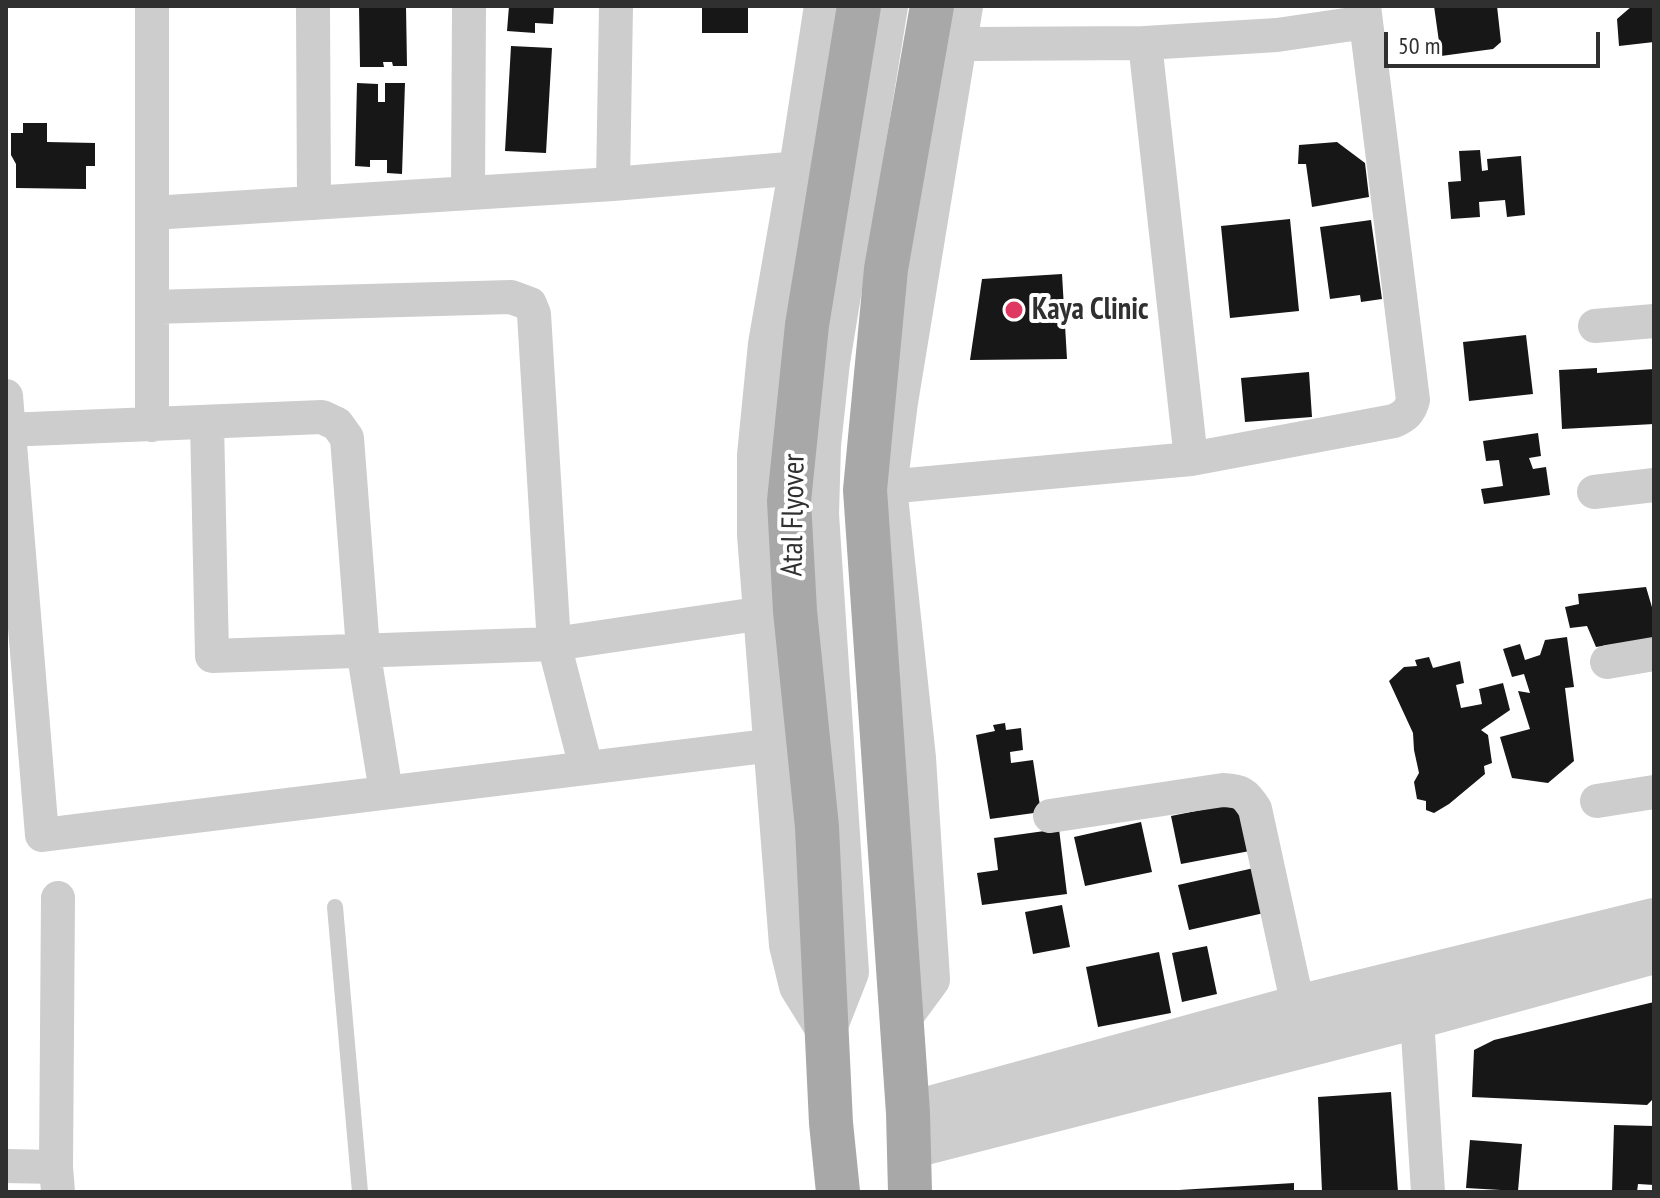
<!DOCTYPE html>
<html>
<head>
<meta charset="utf-8">
<style>
  body { margin:0 }
  #map { position:relative; width:1660px; height:1198px; overflow:hidden; background:#fff; font-family:"PT Sans Narrow",sans-serif }
  canvas { display:block }
  .frame { position:absolute; inset:0; border:8px solid #303030; pointer-events:none }
  .scale { position:absolute; left:1384px; top:32px; width:216px; height:36px; box-sizing:border-box; border:4px solid #303030; border-top:0; padding-left:10px; font-size:24px; line-height:28px; white-space:nowrap; color:#303030; -webkit-text-stroke:6px #fff; paint-order:stroke }
</style>
</head>
<body>
<div id="map">
<canvas width="1660" height="1198"></canvas>
<div class="frame"></div>
<div class="scale">50 m</div>
</div>
<script>
const c = document.querySelector('canvas').getContext('2d');
c.lineJoin = 'round';
function fill(path, color) {
  c.fillStyle = color;
  c.fill(path, 'evenodd');
}
function strokePath(path, color, width, dash) {
  c.strokeStyle = color;
  c.lineWidth = width;
  c.lineCap = dash ? 'butt' : 'round';
  c.setLineDash(dash || []);
  c.stroke(path);
}
function write(font, color, halo, rows, align = 'center') {
  c.font = font + ' "PT Sans Narrow",sans-serif';
  c.lineWidth = 8;
  c.setLineDash([]);
  c.textBaseline = 'middle';
  c.strokeStyle = halo;
  c.fillStyle = color;
  for (const [text, x, y, turn = 0] of rows) {
    c.save();
    c.translate(x, y);
    c.rotate((+turn || 0) * Math.PI / 180);
    c.textAlign = isNaN(turn) ? turn : align;
    if (halo) c.strokeText(text, 0, 0);
    c.fillText(text, 0, 0);
    c.restore();
  }
}
fill(new Path2D(`
  M359,6h47l1,60h-14l-1,-4h-9l1,5h-24z
  M509,6h45l-1,18 -18,-1v10l-28,-2z
  M702,6h46v27h-46z
  M1434,6h63l4,36 -8,7 -52,7z
  M1632,6h22v36l-35,4 -2,-27z
  M511,46l41,2 -6,105 -41,-2z
  M357,83l21,1v18h7v-19h20l-3,91 -15,-1v-13h-17v7l-15,-1z
  M23,123h24v19l48,1v23h-9v23l-70,-1v-24l-5,-9v-22h12z
  M1337,142l28,21 4,34 -57,10 -6,-43h-8l1,-19z
  M1480,150l2,21 6,-1 -1,-11 34,-3 4,59 -18,2 -2,-17 -26,2 1,15 -29,2 -3,-37 13,-1 -2,-30z
  M1290,219l9,92 -69,7 -9,-92z
  M1371,220l11,79 -21,3 -1,-7 -30,4 -10,-72z
  M1062,274l5,85 -97,1 12,-81z
  M1526,335l7,59 -64,7 -6,-59z
  M1597,368v5l57,-4v55l-92,5 -3,-59z
  M1309,372l3,45 -67,5 -4,-44z
  M1538,433l3,23 -12,2 4,11 13,-2 4,28 -66,9 -3,-15 22,-3 -4,-26 -13,1 -3,-20z
  M1646,587l8,27v24l-58,9 -9,-21 -17,2 -5,-21 14,-3 -1,-10z
  M1567,637l7,50 -9,1 9,73 -26,22 -36,-5 -12,-41 30,-8 -12,-38 12,2 -6,-19 -12,3 -9,-28 17,-5 5,16 15,-5 5,-15z
  M1429,657l4,11 27,-7 4,22 -8,2 5,23 21,-4 -3,-15 24,-6 7,27 -29,20 7,5 4,28 -8,3 1,8 -36,30 -15,9 -8,-3v-9l-9,-2 -3,-17 5,-9 -5,-23 -1,-17 -24,-52 15,-14 13,-1 -2,-6z
  M1005,723l1,7 15,-2 2,22 -13,2 1,11 22,-3 7,46 -6,7 -44,6 -14,-84 19,-4 -2,-6z
  M1246,801l9,49 -74,14 -10,-48z
  M1141,822l11,50 -67,14 -11,-49z
  M1059,829l8,65 -85,11 -5,-32 21,-3 -4,-32z
  M1254,868l10,45 -75,17 -11,-45z
  M1062,905l8,42 -37,7 -8,-42z
  M1207,946l10,48 -35,8 -10,-49z
  M1159,952l12,61 -73,14 -12,-60z
  M1654,1002v96l-7,7 -175,-8 2,-47 20,-10z
  M1391,1092l7,100h-76l-4,-95z
  M1614,1125l40,1v59l-16,-1 -1,8h-25z
  M1470,1140l52,4 -4,47 -52,-3z
  M1294,1183v9h-115v-2z`), '#171717');
strokePath(new Path2D(`
  M335,907l25,285`), '#cdcdcd', 16);
strokePath(new Path2D(`
  M152,6v207l461,-29 187,-16
  M313,6l1,197
  M955,46l17,-2 173,-1 132,-8 89,-13 -2,-16
  M613,184l3,-178
  M468,193l1,-187
  M152,213v212
  M152,307l359,-10 19,7 4,10 20,330 32,123
  M1595,326l59,-5
  M6,396l36,439 732,-90
  M207,422l5,234 342,-12 210,-31
  M6,430l316,-13 15,7 10,14 16,211 23,143
  M1191,459l203,-38c11,-5 16,-9 19,-21l-47,-378
  M886,487l305,-28 -46,-416
  M1594,492l60,-7
  M1607,662l47,-8
  M1597,801l57,-9
  M1050,816l173,-26c18,1 22,3 32,19l43,197
  M1419,993l-2,25 11,174
  M6,1166l50,1 2,25
  M56,1167l2,-269`), '#cdcdcd', 34);
strokePath(new Path2D(`
  M825,6l-22,143 -34,195 -11,111v80l32,410 10,41 26,42
  M901,1017l28,-38 -14,-221 -29,-271 11,-85 65,-396
  M826,1028l22,-56 -30,-458 2,-69 9,-83 58,-356
  M908,1113l390,-107 356,-87
  M910,1148l507,-130 237,-65`), '#cdcdcd', 42);
strokePath(new Path2D(`
  M838,1192l-7,-69 -14,-296 -22,-216 -6,-110 18,-176 52,-319
  M910,1192l-2,-79 -43,-623 21,-221 46,-263`), '#a8a8a8', 44);
for (const [x, y, r, color] of [
  [1014,310,10,"#df3962"]
]) {
  const dot = new Path2D();
  dot.arc(x, y, r, 0, 2 * Math.PI);
  c.fillStyle = color;
  c.fill(dot);
  strokePath(dot, '#fff', 3);
}
write('bold 30px', '#303030', '#fff', [
  ["Kaya Clinic",1032,310]
], 'left');
write('30px', '#303030', '#fff', [
  ["Atal Flyover",794,515,-89]
]);
</script>
</body>
</html>
